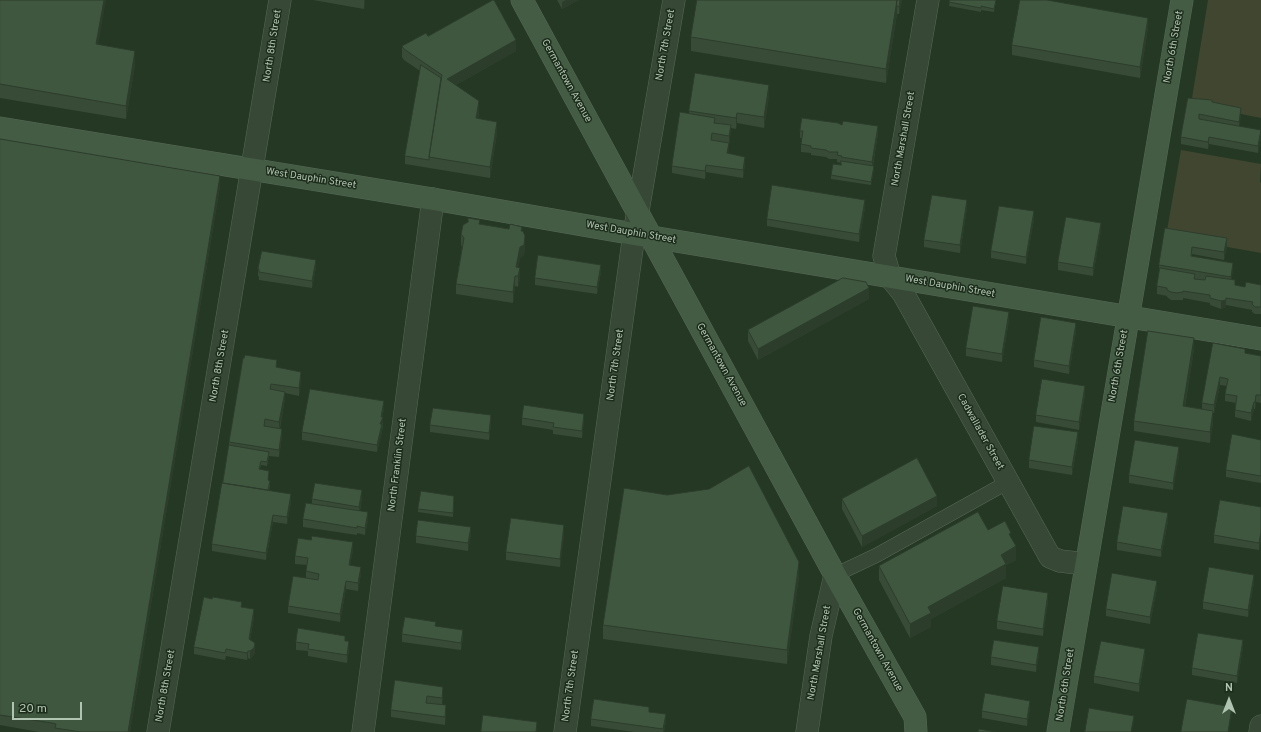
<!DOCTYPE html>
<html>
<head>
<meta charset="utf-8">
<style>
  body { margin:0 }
  #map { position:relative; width:1261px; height:732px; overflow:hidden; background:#243823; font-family:Overpass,sans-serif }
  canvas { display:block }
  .north { position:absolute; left:1209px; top:680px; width:40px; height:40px; -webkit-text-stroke:3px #1c2d1b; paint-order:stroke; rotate:0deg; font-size:11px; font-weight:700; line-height:16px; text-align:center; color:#b1c4b1 }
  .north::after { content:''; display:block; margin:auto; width:14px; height:18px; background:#b1c4b1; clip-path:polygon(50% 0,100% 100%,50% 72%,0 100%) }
  .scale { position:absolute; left:12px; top:702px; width:70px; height:18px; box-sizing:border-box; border:2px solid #b1c4b1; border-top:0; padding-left:5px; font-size:12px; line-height:14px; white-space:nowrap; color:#b1c4b1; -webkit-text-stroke:3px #1c2d1b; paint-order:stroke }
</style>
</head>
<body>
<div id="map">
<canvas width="1261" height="732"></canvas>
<div class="north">N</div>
<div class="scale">20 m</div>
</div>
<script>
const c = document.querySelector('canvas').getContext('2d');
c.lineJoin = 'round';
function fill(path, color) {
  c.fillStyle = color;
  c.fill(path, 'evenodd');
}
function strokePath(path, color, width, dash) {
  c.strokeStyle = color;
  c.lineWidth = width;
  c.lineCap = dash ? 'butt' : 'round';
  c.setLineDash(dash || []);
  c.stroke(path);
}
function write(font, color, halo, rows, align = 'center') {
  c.font = font + ' Overpass,sans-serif';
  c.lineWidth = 3;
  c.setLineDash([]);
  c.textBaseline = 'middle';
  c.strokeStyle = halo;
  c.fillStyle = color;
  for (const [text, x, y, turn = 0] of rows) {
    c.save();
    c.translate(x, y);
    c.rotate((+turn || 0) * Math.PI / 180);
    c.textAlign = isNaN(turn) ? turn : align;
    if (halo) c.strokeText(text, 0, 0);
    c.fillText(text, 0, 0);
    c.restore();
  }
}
fill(new Path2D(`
  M1208,0h53v118l-70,-14z
  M1181,150l80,14 -1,18 1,1v70l-95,-17z`), '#414631');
const lane = new Path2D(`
  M835,575l42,-20 131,-73`);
const street = new Path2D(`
  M928,0l-44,256 6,21 13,16 147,264 10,4 26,3
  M158,732l122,-732
  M363,732l70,-533
  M565,732l69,-498 40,-234
  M807,732l14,-96 14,-61
  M1260,732l1,-6`);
const secondary = new Path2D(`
  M522,0l313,575 80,142 1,15
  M0,128l433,71 201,35 627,105
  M1058,732l124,-732`);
strokePath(lane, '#576956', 15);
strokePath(street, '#576956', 23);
strokePath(secondary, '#576956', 23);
strokePath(lane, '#374836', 14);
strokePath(street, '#374836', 22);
strokePath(secondary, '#445b44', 22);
fill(new Path2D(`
  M0,0l98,45 37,20 -9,54 -126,-21z
  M313,0h52l-1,9z
  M557,0h22l-17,9z
  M902,0l-3,14h-2l-11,69 -195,-32v-14z
  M950,0h46l-2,12 -13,-2v2l-32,-6z
  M1148,28l-8,50 -128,-23v-10z
  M428,36l88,15 -60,34 23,27 -1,7 19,14 -7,45 -85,-14v-8l15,-85 -16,-11 -2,-3v-11z
  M769,96l-5,32 -27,-5 -1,6 -5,-1 -3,26 17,10 -2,14 -37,-6 -1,7 -33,-6v-7l17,-52v-3z
  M1188,98l24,4 29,13 -2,11 22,11 -3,16 -49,-9 -1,5 -27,-5v-7z
  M842,125l36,8 -5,33 1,3 -3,16 -40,-6v-4l10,-10v-2l-4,-1v-3h-8l-3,-2 -15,-2v-2l-10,-1v-8l1,-6h-2v-7z
  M0,139l220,47 -90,546h-91l-39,-7z
  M865,208l-6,34 -92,-16v-7z
  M967,208l-7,45 -36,-6v-7z
  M1034,219l-8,45 -35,-6v-7z
  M480,224l42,7 3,16 -1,8 -4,3 -2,10 2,11 -2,8 -3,-1 -2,17 -57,-9v-10l6,-37 -1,-2v-11z
  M1165,228l62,18 -3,14 -32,-6v2l41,14 -2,10 4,5 10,2 16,-2v29h-6l-3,-2v-2l-26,-5v2l-5,2 -11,-4v-2l-27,-5v2h-12l-4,-3v-1l-10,-2v-8l2,-14v-7z
  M1101,230l-8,46 -35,-6v-8z
  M316,267l-4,21 -53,-8v-3l-1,-1v-7z
  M601,272l-4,22 -62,-9v-7z
  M869,299l-111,61 -10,-19v-11z
  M1009,320l-7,42 -36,-6v-8z
  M1076,331l-7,43 -35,-7v-7z
  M1213,343l32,10 16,3v47l-5,-1 -1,7h-1l-3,12 -16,-4v-7l1,-7 -11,-2v-7l2,-8 -7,-1 -6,28h-1v9l-3,21 -76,-12v-10l60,-72 -9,58 17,2v-6z
  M277,368l24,11 -2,17 -14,-3v6l-5,29 2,8 -3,21 -10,-1 -2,10 -6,-1 -1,4 9,5 -1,6 2,5 -1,6 22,11 -4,22 -14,-2 -7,38 -54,-9v-7l17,-99v-3z
  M1085,394l-6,36 -43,-8v-7z
  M384,409l-2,8 1,8 -1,7 -5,20 -75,-12v-8z
  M522,418l62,3 -2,17 -29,-4v-4l-31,-5z
  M491,423l-2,17 -59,-8v-7z
  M1078,440l-6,35 -43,-7v-8z
  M1261,440v43l-35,-6v-7z
  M1179,455l-6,35 -44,-7v-8z
  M667,495l132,81 -12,88 -184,-25v-14z
  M362,497l-2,14 8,9 -3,15 -8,-2v2l-54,-8v-8l9,-15v-5z
  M842,499l95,7 -75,41 -20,-38z
  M454,500l-1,17 -35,-5v-3z
  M1261,507v33l-2,10 -45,-7v-8z
  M1168,521l-7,36 -44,-7v-8z
  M988,530l23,9 5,21 -10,5v13l-75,41v8l-21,11 -31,-58v-14z
  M564,533l-4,34 -54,-7v-8z
  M471,534l-3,17 -52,-8v-7z
  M353,550l-3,15 11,9 -3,17 -12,-2 -6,33 -52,-9v-7l18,-28v-7l1,-6 -12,-1v-8z
  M1254,582l-6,35 -45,-8v-7z
  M1157,588l-7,36 -44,-8v-7z
  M1048,601l-5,35 -46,-7v-8z
  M242,607l12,10 -4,23 5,11 -1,4 -4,4 -2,-1 -1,2 -21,-4 -1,4 -31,-6v-7z
  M436,626l27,11 -2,13 -59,-8v-8z
  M345,641l4,8 -2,14 -39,-7v-5l-12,-1v-8z
  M1243,647l-6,36 -45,-8v-7z
  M1039,654l-3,18 -45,-7v-8z
  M1145,656l-6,36 -45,-9v-7z
  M395,680l48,14 -1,11 4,8 -1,12 -54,-8v-7z
  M1030,708l-3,18 -45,-8v-7z
  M649,712l17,9 -2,11h-30l-43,-6v-7z`), '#374b36');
fill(new Path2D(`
  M104,0h2l-10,58v-14z
  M364,0h1l-1,9z
  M566,0h13l-17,9v-7z
  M897,0v14l-11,69v-14z
  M900,0h2l-3,14v-7z
  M1148,18v10l-8,50v-11z
  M516,40v11l-69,39v-11z
  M135,51v14l-9,54v-13z
  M769,85v11l-5,32v-11z
  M479,101v11l-3,17v-11z
  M1241,108v7l-2,14v-7z
  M737,113v10l-1,6v-11z
  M497,122v11l-7,45v-11z
  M731,125v8l-2,10v-7z
  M878,126v7l-6,36v-7z
  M1261,130v7l-3,16v-7z
  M1209,137v7l-1,5v-7z
  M729,143v7l-2,11v-8z
  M745,157v7l-2,14v-8z
  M706,165v7l-1,7v-8z
  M874,166v3l-3,16v-3z
  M220,176v10l-90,546h-2z
  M865,200v8l-6,34v-8z
  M967,200v8l-7,45v-8z
  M1034,211v8l-8,45v-7z
  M1101,223v7l-8,46v-8z
  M525,236v11l-1,8 -4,3 -3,18 -1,-9 4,-20z
  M1227,238v8l-3,14v-8z
  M316,260v7l-4,21v-7z
  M1233,263v7l-2,14v-7z
  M601,265v7l-4,22v-7z
  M520,268v11l-2,8v-11z
  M515,276v10l-2,17v-11z
  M869,288v11l-111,61v-11z
  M1226,298v9l-5,2v-8z
  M1009,312v8l-7,42v-8z
  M1076,323v8l-7,43v-8z
  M1194,338v11l-11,68v-11z
  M301,372v7l-2,17v-8z
  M1220,377v8l-6,28v-8z
  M1085,386v8l-6,36v-8z
  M285,392v7l-6,31v-8z
  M1256,395v7l-1,7v-7z
  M384,401v8l-2,11 1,-3 -1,15 -5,20v-7z
  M1254,402v7l-3,12v-8z
  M1213,411v11l-3,21v-11z
  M584,414v7l-2,17v-7z
  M491,415v8l-2,17v-7z
  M282,429v7l-3,21v-7z
  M1078,432v8l-6,35v-8z
  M1179,447v8l-6,35v-7z
  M362,490v7l-3,17v-7z
  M291,494v8l-4,22v-7z
  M937,496v10l-75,41v-11z
  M368,512v8l-3,15v-7z
  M1168,513v8l-7,36v-7z
  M273,515v7l-7,38v-7z
  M564,525v8l-4,34v-8z
  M471,527v7l-3,17v-8z
  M1261,532v8l-2,10v-7z
  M353,542v8l-4,22v-7z
  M1016,546v14l-10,5v13l-75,41v8l-21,11v-14l18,-17 73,-52z
  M799,562v14l-12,88v-14z
  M361,567v7l-3,17v-8z
  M1254,575v7l-6,35v-7z
  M346,581v8l-6,33v-8z
  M1157,581v7l-7,36v-7z
  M1048,593v8l-5,35v-7z
  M254,609v8l-5,29v-7z
  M463,630v7l-2,13v-7z
  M1243,640v7l-6,36v-7z
  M349,641v8l-2,14v-8z
  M255,643v8l-1,4 -4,4v-8z
  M1039,647v7l-3,18v-7z
  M1145,649v7l-6,36v-8z
  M248,651v7l-1,2v-7z
  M443,687v7l-1,11v-7z
  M1030,701v7l-3,18v-7z
  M446,705v8l-1,12v-8z
  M1232,707v7l-3,18h-1z
  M666,714v7l-2,11h-1z
  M1134,716v7l-2,9h-1z`), '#2d3d2c');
const building = new Path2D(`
  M0,0h104l-8,44 39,7 -9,55 -126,-22z
  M493,0h1l22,40 -69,39 32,22 -3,17 21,4 -7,45 -61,-10 13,-82 -38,-26 -2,-3 24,-13 2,3z
  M697,0h200l-11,69 -195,-32z
  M897,0h3l-1,7 -2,-1z
  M950,0h46l-2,9 -13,-3v2l-32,-6z
  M1020,0h27l101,18 -8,49 -128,-22z
  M421,65l20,13 -12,79v3l-24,-4z
  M695,73l74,12 -5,32 -27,-4 -1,5 -47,-7z
  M1188,98l24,2v2l29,6 -2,14 -40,-8v5l62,11 -3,16 -49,-9 -1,5 -27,-5z
  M680,112l35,6 -1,5 17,2 -2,11 -17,-3 -1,7 18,3 -2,10 18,4 -2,13 -37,-5 -1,6 -33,-5z
  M802,118l36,5 4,2 1,-4 35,5 -6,36 -31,-5 1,-1 -5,-1 1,-3h-9l-3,-2 -15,-2v-2l-10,-2 2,-13h-3z
  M0,139l220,37 -92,556h-47l-26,-4 1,-4 -4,-1 -52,-8z
  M841,161l33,5 -3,16 -40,-7 2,-11 8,1z
  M772,185l93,15 -6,34 -92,-15z
  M932,195l35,5 -7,45 -36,-5z
  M999,206l35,5 -8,46 -35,-6z
  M1066,217l35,6 -8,45 -35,-6z
  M468,218l12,2 -1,4 30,5 1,-5 12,3 -1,4h2l2,5 -1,9 -4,2 -4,20 4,1 -2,8h-3l-2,16 -57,-8 8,-46 -3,-4 2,-9 5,-3z
  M1165,228l62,10 -3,14 -32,-5 -1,9 42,7 -2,14 -72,-12z
  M262,251l54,9 -4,21 -53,-9v-3h-1z
  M538,255l63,10 -4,22 -62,-9z
  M1160,268l35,6 -1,5 11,1 1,-4 29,4v5l10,2 1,-5 15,3v22h-6l-3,-3 1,-2 -27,-4v2l-5,1 -11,-3v-3l-27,-4v1l-6,1 -6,-1 -4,-2v-2l-10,-2z
  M843,278l23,4 3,6 -111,61 -10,-19z
  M973,306l36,6 -7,42 -36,-6z
  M1041,317l35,6 -7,43 -35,-6z
  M1148,331l46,7 -11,68 30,5 -3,21 -76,-11z
  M1213,343l32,6v4l16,3v39h-5l-1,7h-1l-3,11 -16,-3 2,-14 -12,-2 3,-15 -8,-2 -6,28 -12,-2z
  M245,355l32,5 -1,7 25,5 -2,16 -28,-4 -1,5 15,3 -6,30 -14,-3 -1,7 18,3 -3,21 -50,-8 14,-84h1z
  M1042,379l43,7 -6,36 -43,-7z
  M310,389l74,12 -3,16h2l-3,7h2l-5,21 -75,-13z
  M524,405l60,9 -2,17 -29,-4 1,-4 -32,-5z
  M433,408l58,7 -2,18 -59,-8z
  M1034,426l44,6 -6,35 -43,-7z
  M1232,434l29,6v36l-35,-6z
  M1135,440l44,7 -6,36 -44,-8z
  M229,445l40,7 -2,10 -6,-1 -2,8 10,2 -1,9 2,1 -2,9 -45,-7z
  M917,458l20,38 -75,40 -20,-37z
  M749,466l50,96 -12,88 -184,-25 21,-137 43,7 42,-6z
  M222,483l69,11 -4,23 -14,-2 -7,38 -54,-9z
  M315,483l47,7 -3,17 -47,-8z
  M421,491l33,5 -1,17 -35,-4z
  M1220,500l41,7v25l-2,11 -45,-8z
  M306,503l62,9 -3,16 -8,-2v2l-54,-9z
  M1123,506l45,7 -7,37 -44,-8z
  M978,512l10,18 17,-9 6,12 -2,1 7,12 -15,9 5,9 -78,43 3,6 -21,11 -31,-58z
  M511,518l53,7 -4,34 -54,-7z
  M418,520l53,7 -3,16 -52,-7z
  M312,536l41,6 -4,23 12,2 -3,16 -12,-2 -6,33 -52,-8 5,-30 25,4 1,-6 -13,-3 2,-13 -13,-2 3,-18 13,2z
  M1209,567l45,8 -6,35 -45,-8z
  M1112,573l45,8 -7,36 -44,-8z
  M1003,586l45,7 -5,36 -46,-8z
  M204,597l8,2 1,-2 29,5 -1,5 13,2 -5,30 6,4 -1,5 -4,3h-2l-1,2 -21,-4 -1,4 -31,-6z
  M405,617l31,5 -1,4 28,4 -2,13 -59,-9z
  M298,628l47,8v5h4l-2,14 -39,-6 1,-5 -13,-2z
  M1198,633l45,7 -6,36 -45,-8z
  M994,640l45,7 -3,18 -45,-8z
  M1101,641l44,8 -6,35 -45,-8z
  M395,680l48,7 -1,11 -15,-2 -1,7 20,2 -1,12 -54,-7z
  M985,693l45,8 -3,18 -45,-8z
  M594,699l55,8v5l17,2 -3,15 -72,-10z
  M1187,699l45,8 -4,25h-47z
  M1089,708l45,8 -3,16h-46z
  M483,715l54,7 -1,10h-55z
  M979,729l17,3h-18z`);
fill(building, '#40573f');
strokePath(building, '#2d3d2c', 1);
write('10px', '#b1c4b1', '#1c2d1b', [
  ["North 7th Street",666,45,-80],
  ["North 8th Street",273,46,-81],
  ["North 6th Street",1174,47,-80],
  ["Germantown Avenue",566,81,61],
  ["North Marshall Street",904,139,-80],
  ["West Dauphin Street",311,179,9],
  ["West Dauphin Street",631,233,10],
  ["West Dauphin Street",950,287,10],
  ["North 7th Street",616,365,-82],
  ["Germantown Avenue",721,365,61],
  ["North 8th Street",220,366,-80],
  ["North 6th Street",1119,366,-80],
  ["Cadwallader Street",980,432,61],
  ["North Franklin Street",398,465,-83],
  ["Germantown Avenue",877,650,61],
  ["North Marshall Street",820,653,-80],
  ["North 6th Street",1066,685,-81],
  ["North 8th Street",166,686,-80],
  ["North 7th Street",571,686,-82]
]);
</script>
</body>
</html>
